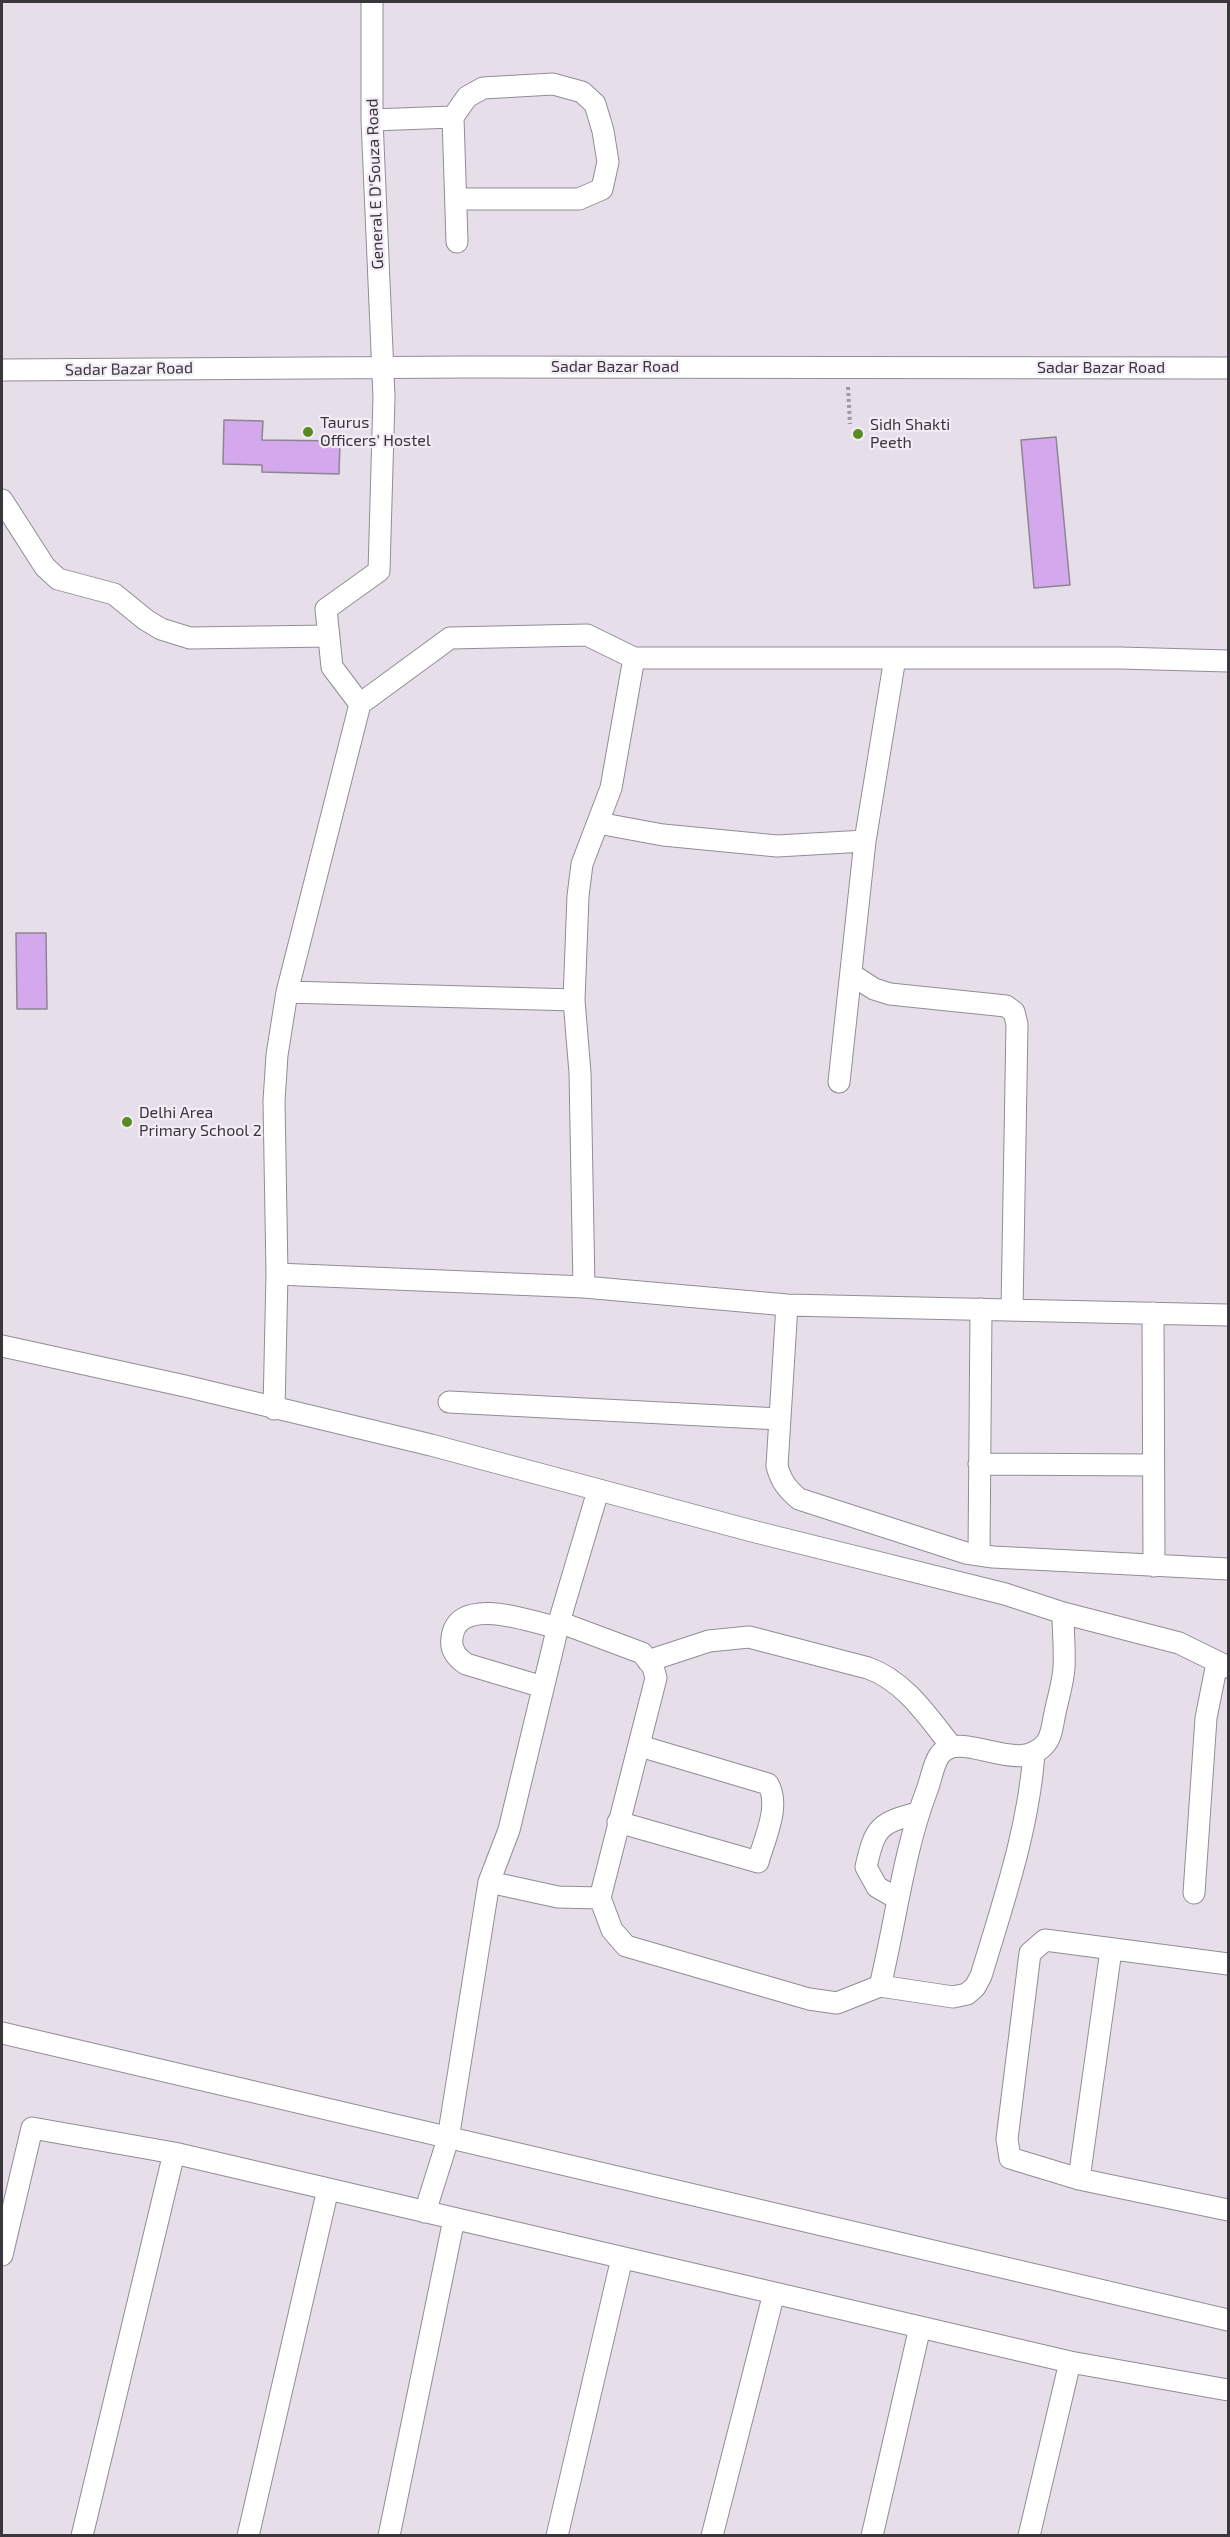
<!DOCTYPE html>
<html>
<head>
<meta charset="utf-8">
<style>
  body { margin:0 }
  #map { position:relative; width:1230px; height:2537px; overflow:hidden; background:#e6dfea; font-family:"Exo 2",sans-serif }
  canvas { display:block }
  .frame { position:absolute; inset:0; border:3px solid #3a373c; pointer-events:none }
</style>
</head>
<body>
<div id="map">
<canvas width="1230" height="2537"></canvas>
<div class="frame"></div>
</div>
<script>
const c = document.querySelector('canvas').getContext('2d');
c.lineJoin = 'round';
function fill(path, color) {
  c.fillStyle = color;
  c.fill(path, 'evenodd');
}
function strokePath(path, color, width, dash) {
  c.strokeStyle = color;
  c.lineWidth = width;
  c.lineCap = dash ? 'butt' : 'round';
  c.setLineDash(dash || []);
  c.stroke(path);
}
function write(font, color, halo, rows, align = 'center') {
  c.font = font + ' "Exo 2",sans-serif';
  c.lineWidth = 4.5;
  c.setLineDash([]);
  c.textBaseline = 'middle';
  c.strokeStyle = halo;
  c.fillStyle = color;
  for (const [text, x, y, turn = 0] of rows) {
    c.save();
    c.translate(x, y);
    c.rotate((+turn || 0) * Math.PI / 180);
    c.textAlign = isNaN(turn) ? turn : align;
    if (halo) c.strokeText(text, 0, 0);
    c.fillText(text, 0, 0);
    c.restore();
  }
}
const building = new Path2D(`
  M224,420l39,1 -1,19 78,1 -1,33 -77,-2v-7l-39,-1z
  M1056,437l14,148 -36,3 -13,-148z
  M16,933h30l1,76h-30z`);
fill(building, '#d4a8ed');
strokePath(building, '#8c8690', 1.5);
const minor = new Path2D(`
  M453,117l4,125
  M372,120l81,-3 14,-20 16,-9 70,-4 29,8 13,12 8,27 5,31 -6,27 -23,10h-122
  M2,370l463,-3 763,1
  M2,500l43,67 13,12 56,15 32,26 15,9 29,9 139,-2
  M360,704l90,-66 137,-3 47,23
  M598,823l65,12 114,11 88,-5
  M851,974l23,15 16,5 116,12 8,6 3,12 -5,286
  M287,992l73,-288 -28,-37 -6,-58 53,-38 5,-174 -12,-277v-118
  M839,1082l26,-241 30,-183
  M277,1274l-3,-173 3,-46 10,-63 287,8
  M584,1287l-4,-214 -6,-73 4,-104 4,-32 29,-76 23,-130h486l108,3
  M787,1305l-10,161c4,15 10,23 22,33l167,54 27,4 235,12
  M1153,1313l1,253
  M2,1346l183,40 246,59 321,86 253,63 58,19 116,30 49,24
  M449,1402l330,17
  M274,1409l3,-135 307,13 203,18 441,10
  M979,1464l174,1
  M979,1555l2,-246
  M648,1661l61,-20 40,-4 119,31c37,13 60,49 84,79
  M543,1687l-77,-23c-9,-6 -16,-14 -14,-26 5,-44 78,-17 106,-10
  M618,1822l140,40c6,-22 23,-56 10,-78l-128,-38
  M489,1882l69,15 42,1 56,-220 -3,-11 -11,-14 -83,-31
  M1194,1893l12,-175 11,-55
  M600,1898l12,32 14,16 183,53 28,4 43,-17 73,11 14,-3 8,-7 6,-11c22,-73 48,-148 53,-224
  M898,1899l-21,-12 -11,-20c9,-40 13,-44 52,-54
  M1228,1964l-183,-24 -15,13 -23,186 3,19 69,21 149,31
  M880,1986c16,-65 23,-133 47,-196 4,-10 6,-25 12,-34 20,-30 80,22 107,-13 6,-7 7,-22 9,-30 3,-15 8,-30 9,-45 1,-18 -1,-37 -1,-55
  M2,2033l1226,287
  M1079,2179l32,-229
  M425,2212l23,-73 41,-257 20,-52 50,-208 39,-131
  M2,2255l30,-127 142,25 896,209 -41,174
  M1070,2362l158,28
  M82,2536l92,-383
  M248,2536l80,-347
  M389,2536l65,-317
  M557,2536l65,-278
  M712,2536l62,-243
  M872,2536l48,-209`);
strokePath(minor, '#928c96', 23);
strokePath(new Path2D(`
  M848,387l2,37`), '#9e98a1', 4, [3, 3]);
strokePath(minor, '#fff', 21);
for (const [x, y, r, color] of [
  [308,432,6,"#598b21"],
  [858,434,6,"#598b21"],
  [127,1122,6,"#598b21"]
]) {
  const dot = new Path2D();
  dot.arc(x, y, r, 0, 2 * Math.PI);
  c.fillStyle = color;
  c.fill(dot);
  strokePath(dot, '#f3ecf7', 2);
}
write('16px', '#3a373c', '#f3ecf7', [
  ["General E D'Souza Road",375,184,-92],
  ["Sadar Bazar Road",615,367],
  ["Sadar Bazar Road",1101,368],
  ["Sadar Bazar Road",129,369,-1]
]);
write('16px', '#3a373c', '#f3ecf7', [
  ["Taurus",320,423],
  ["Officers' Hostel",320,441],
  ["Sidh Shakti",870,425],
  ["Peeth",870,443],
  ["Delhi Area",139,1113],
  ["Primary School 2",139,1131]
], 'left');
</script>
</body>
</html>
